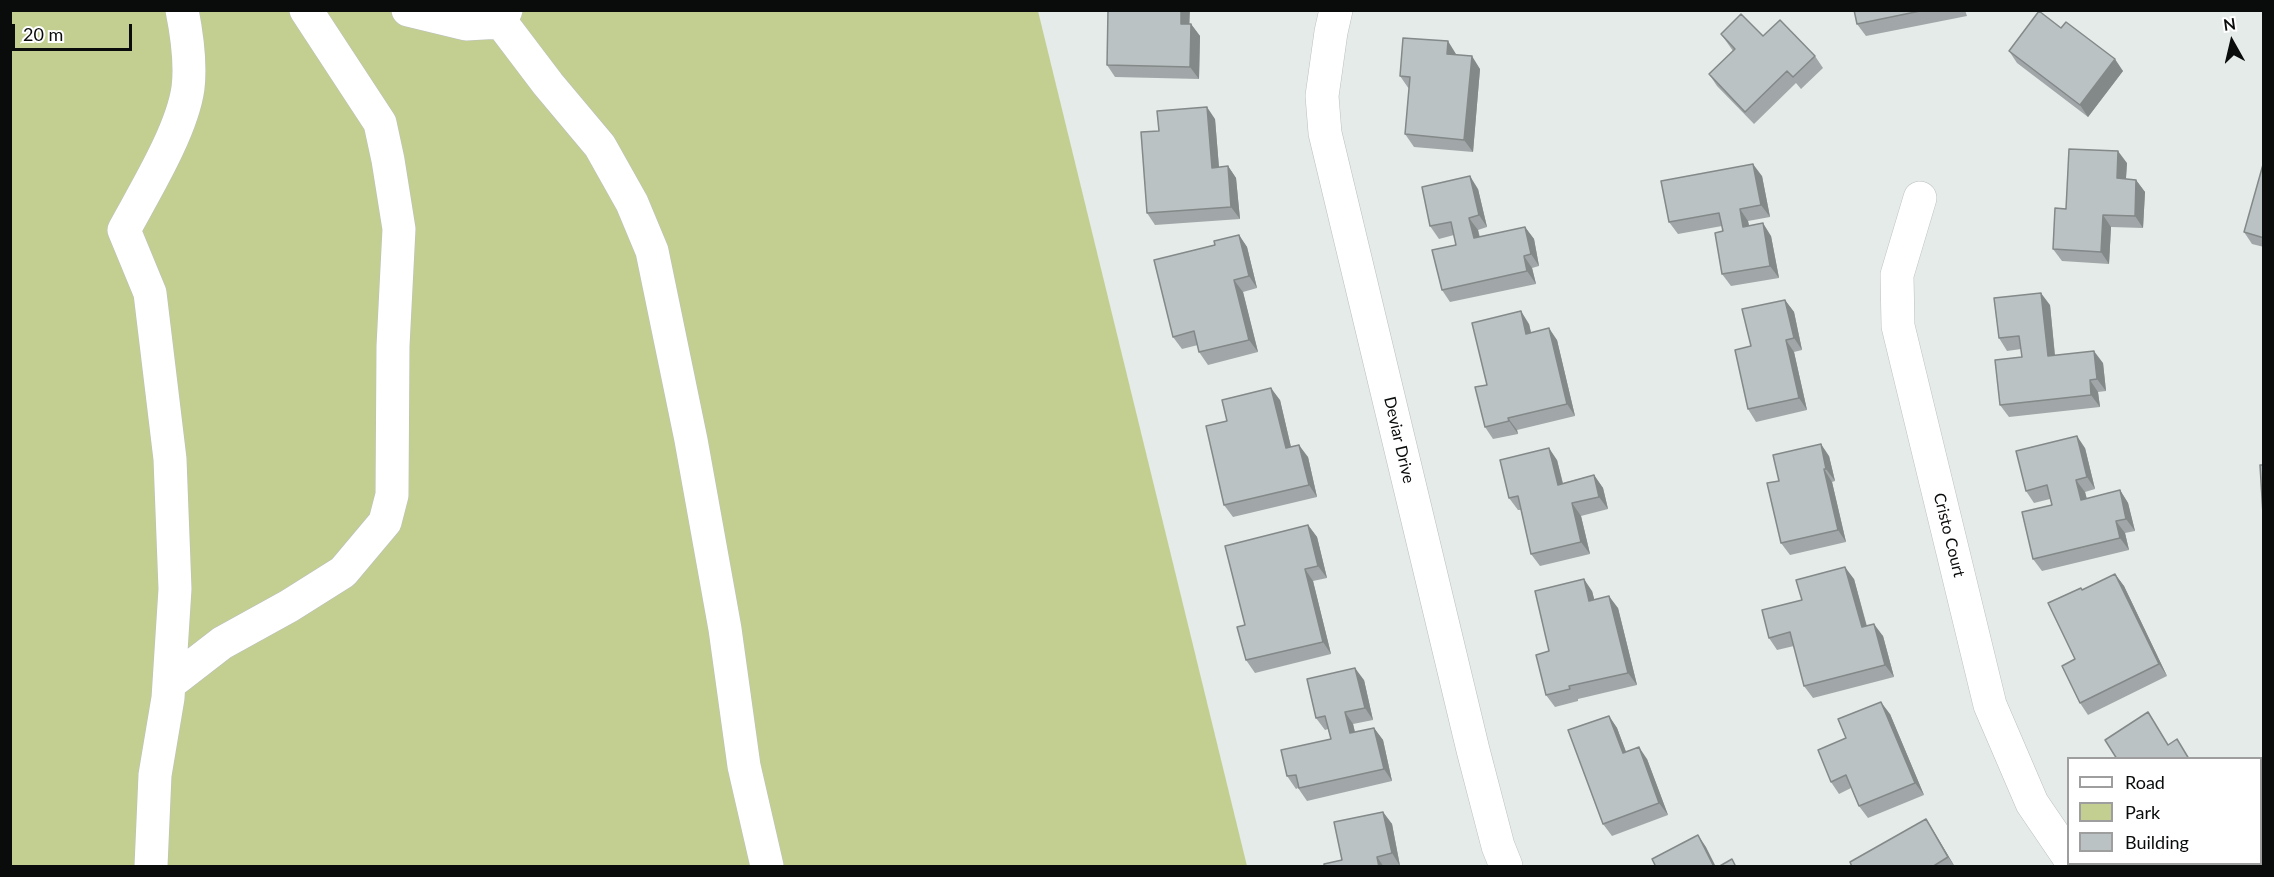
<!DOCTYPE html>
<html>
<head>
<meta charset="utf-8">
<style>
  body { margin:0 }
  #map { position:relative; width:2274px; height:877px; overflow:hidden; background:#e4ebe9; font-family:Lato,sans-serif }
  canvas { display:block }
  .frame { position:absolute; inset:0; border:12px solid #0a0c0b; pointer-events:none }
  .legend { position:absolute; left:2067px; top:757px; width:195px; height:108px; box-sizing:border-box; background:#fff; border:2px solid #9d9e9d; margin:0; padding:8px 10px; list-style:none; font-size:18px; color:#0a0c0b }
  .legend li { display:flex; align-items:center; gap:12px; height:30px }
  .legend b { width:30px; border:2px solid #9d9e9d }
  .north { position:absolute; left:2202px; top:12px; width:60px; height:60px; -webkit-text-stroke:4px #fff; paint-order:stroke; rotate:352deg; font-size:16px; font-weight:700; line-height:24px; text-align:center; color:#0a0c0b }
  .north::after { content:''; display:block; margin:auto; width:21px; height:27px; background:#0a0c0b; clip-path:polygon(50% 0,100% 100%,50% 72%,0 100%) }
  .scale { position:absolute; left:12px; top:24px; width:120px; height:27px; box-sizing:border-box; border:3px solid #0a0c0b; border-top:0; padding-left:8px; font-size:18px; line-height:21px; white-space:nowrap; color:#0a0c0b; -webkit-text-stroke:4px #fff; paint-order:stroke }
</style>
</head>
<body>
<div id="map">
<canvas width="2274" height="877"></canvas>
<div class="frame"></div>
<ul class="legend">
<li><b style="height:8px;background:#fff"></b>Road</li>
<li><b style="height:16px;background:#c3cf91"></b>Park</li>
<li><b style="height:16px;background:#bbc2c3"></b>Building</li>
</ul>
<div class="north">N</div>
<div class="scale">20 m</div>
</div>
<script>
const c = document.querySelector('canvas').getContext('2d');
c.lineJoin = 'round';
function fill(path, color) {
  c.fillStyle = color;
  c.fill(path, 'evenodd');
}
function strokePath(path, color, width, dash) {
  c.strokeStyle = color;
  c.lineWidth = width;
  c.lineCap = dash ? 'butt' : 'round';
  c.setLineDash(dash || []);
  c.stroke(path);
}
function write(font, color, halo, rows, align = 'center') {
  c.font = font + ' Lato,sans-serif';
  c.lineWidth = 6;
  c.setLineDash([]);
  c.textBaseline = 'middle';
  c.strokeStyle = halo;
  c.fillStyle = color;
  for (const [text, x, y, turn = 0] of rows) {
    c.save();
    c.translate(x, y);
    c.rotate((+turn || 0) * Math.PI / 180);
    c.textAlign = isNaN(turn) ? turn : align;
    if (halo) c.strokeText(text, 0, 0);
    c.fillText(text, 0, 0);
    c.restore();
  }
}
fill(new Path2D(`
  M10,11h1028l209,855h-1236z`), '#c3cf91');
const minor = new Path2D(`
  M408,10l58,14 35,-2 5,-12
  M1336,10l-5,22 -9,64 3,37 148,617 25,96 8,20
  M501,22l47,62 52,62 32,57 20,48 39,189 34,189 19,137 23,100
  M1920,198l-23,77 1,51 92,379 42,98 36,53
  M169,684l53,-41 67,-37 54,-34 42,-50 7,-27 1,-149 6,-117 -11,-69 -8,-37 -74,-113
  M151,866l4,-91 13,-77 7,-109 -5,-130 -20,-166 -26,-63c21,-39 58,-99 64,-142 3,-25 -1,-53 -6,-78`);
strokePath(minor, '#bac0be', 34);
strokePath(minor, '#fff', 33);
fill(new Path2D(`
  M1854,10h111l2,6 -101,20 -9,-12z
  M1189,24h2l9,12 -1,43 -84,-2 -8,-12z
  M2061,28l62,43 -35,46 -71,-54 -8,-12z
  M1721,34l42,2 52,20 8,12 -22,21 -5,-6 -42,41 -37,-38 -8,-12 24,-23z
  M1456,54v1l24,14 -7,83 -59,-5 -9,-13 4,-45 -9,-13z
  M1215,119l4,48 9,-1 8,12 4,41 -85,6 -8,-12 12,-82z
  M2264,161v86l-12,-3 -8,-12z
  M2127,163l-1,16 10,1 9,12 -2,36 -32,-1 -2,37 -47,-3 -9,-12 13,-40z
  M1762,176l8,41 -22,4 1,5 22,10 8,42 -48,8 -9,-12 1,-43 -1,-5 -44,8 -9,-12z
  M1478,189l9,38 -9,3 2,7 45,-10 9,12 5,27 -7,2 4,16 -86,18 -8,-12 14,-45 -2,-10 -15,4 -9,-13z
  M1239,235l8,12 10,41 -14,4 15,60 -50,13 -9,-13 -1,-7 -16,4 -9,-12 42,-92z
  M1785,300l9,12 8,38 -8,2 13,58 -51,12 -8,-13 3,-63z
  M2050,305l5,50 48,8 3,28 -8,1 2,15 -91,10 -9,-12 22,-48 -1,-8 -14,2 -8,-13z
  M1529,324l2,8 26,8 18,76 -58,14 1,4 -25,5 -8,-12 2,-42z
  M1280,400l11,47 17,10 9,40 -84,20 -9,-12 3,-84z
  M2085,448l10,41 -10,3 2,7 33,-9 8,13 7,28 -10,2 4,17 -87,21 -9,-12 19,-54 -2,-6 -16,4 -8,-12z
  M1829,456l6,25 -3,1 14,60 -56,13 -9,-12 -2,-62z
  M1557,460l6,23 31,-8 9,13 5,21 -27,7 9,38 -50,12 -9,-12 -10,-44h-3l-9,-12z
  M1308,525l9,12 10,41 -14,3 18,73 -76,19 -9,-13 -1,-35z
  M2115,574l9,12 43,90 -79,39 -8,-12 -5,-44 7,-69z
  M1854,579l13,47 16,10 11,41 -81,21 -9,-12 -10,-40 -17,4 -8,-12 33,-38z
  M1592,591l2,8 24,9 19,77 -59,14v2l-23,6 -9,-12 3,-44z
  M1364,680l9,40 -20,4 2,8 19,-4 9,12 9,41 -85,20 -9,-13 -2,1 -9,-13 44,-37 -3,-10 -3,1 -9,-12z
  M1890,714l34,81 -56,23 -9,-12 -8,-18 -12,6 -8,-12 15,-44z
  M1609,716l8,12 9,24 21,7 21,56 -56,21 -9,-12z
  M1383,812l9,12 8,42 -4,1h-72l18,-7z
  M1926,819l8,13 21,35h-103z`), '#a1a7a8');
fill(new Path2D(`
  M1181,10h9l-1,26 -8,-12z
  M1191,24l9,12 -1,43 -9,-12z
  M1448,41l8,13 -1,13 -8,-13z
  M1472,56l8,13 -7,83 -9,-12z
  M2115,59l8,12 -35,46 -8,-12z
  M1207,107l8,12 5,61 -8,-12z
  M2118,151l9,12 -2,28 -8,-13z
  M1753,164l9,12 8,41 -9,-12z
  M1228,166l8,12 4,41 -9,-12z
  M1470,176l8,13 9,38 -8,-12z
  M2136,180l9,12 -2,36 -8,-12z
  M1740,209l8,12 4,18 -9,-12z
  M2103,215l8,12 -2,37 -8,-12z
  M1469,218l9,12 4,21 -8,-13z
  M1763,223l8,13 8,42 -9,-12z
  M1525,227l9,12 5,27 -8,-12z
  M1239,235l8,12 10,41 -8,-12z
  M1524,256l8,12 4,16 -9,-13z
  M1234,280l9,12 15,60 -9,-12z
  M2041,293l9,12 6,63 -8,-12z
  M1785,300l9,12 8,38 -8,-12z
  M1521,311l8,13 5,22 -8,-12z
  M1549,328l8,12 18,76 -8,-12z
  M1786,340l8,12 13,58 -8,-12z
  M2094,351l9,12 3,28 -9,-12z
  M2090,380l8,12 2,15 -9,-12z
  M1271,388l9,12 14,60 -8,-12z
  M1508,418l9,12 1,4 -9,-13z
  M2077,436l8,12 10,41 -8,-12z
  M1821,444l8,12 6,25 -9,-12z
  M1299,445l9,12 9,40 -8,-12z
  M1549,448l8,12 9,37 -8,-12z
  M1824,469l8,13 14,60 -8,-12z
  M1594,475l9,13 5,21 -9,-12z
  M2076,480l9,12 5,20 -9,-12z
  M2120,490l8,13 7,28 -9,-12z
  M1572,503l9,13 9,38 -9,-12z
  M2116,521l9,12 4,17 -9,-12z
  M1308,525l9,12 10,41 -9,-12z
  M1845,567l9,12 16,60 -8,-12z
  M1305,569l8,12 18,73 -8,-12z
  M2115,574l9,12 43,90 -8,-12z
  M1584,579l8,12 6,22 -9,-12z
  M1609,596l9,12 19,77 -9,-12z
  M1874,624l9,12 11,41 -9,-12z
  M1355,668l9,12 9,40 -8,-12z
  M1881,702l9,12 34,81 -9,-12z
  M1345,712l8,12 5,22 -8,-13z
  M1609,716l8,12 14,37 -8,-12z
  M1374,728l9,12 9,41 -8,-12z
  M1639,747l8,12 21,56 -9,-12z
  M1383,812l9,12 8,42 -8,-13z
  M1926,819l8,13 21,35 -7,-10z
  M1698,835l8,12 10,20h-2z
  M1377,857l7,10h-5z`), '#838888');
const building = new Path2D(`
  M1108,10h73v14h10l-1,43 -83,-2z
  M1854,10h71l-68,14z
  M2039,11l22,17 5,-6 49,37 -35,46 -71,-54z
  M1741,14l22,22 17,-16 35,36 -22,21 -6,-6 -42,41 -36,-38 26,-25 -14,-15z
  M1403,38l45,3 -1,13 25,2 -8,84 -59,-6 5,-57 -10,-1z
  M1207,107l5,61 16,-2 3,41 -84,6 -6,-81 18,-1 -2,-20z
  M2069,149l49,2 -1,27 19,2 -1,36 -32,-1 -2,37 -48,-3 2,-41 11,1z
  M2264,161v77l-20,-6z
  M1753,164l8,41 -21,4 3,18 20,-4 7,43 -48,8 -7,-41 8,-2 -4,-18 -50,9 -8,-41z
  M1470,176l9,39 -10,3 5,20 51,-11 6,27 -7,2 3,15 -85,19 -10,-40 24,-5 -5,-23 -21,4 -8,-39z
  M1239,235l10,41 -15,4 15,60 -50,12 -5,-21 -21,6 -19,-77 61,-15 -1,-4z
  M2041,293l7,63 46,-5 3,28 -7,1 1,15 -91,10 -5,-45 27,-3 -3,-21 -20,2 -5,-40z
  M1785,300l9,38 -8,2 13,58 -51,11 -13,-59 16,-4 -9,-37z
  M1521,311l5,23 23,-6 18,76 -59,14 1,3 -24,6 -10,-40 12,-2 -15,-62z
  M1271,388l15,60 13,-3 10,40 -85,20 -18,-79 21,-5 -5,-21z
  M2077,436l10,41 -11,3 5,20 39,-10 6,29 -10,2 4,17 -87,21 -11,-47 30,-7 -5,-20 -21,6 -10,-40z
  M1821,444l5,25h-2l14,61 -57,13 -14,-60 12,-2 -6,-26z
  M1549,448l9,37 36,-10 5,22 -27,6 9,39 -50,12 -13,-58 -9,2 -9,-38z
  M2260,465h4v66z
  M1308,525l10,41 -13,3 18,73 -77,18 -9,-33 8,-2 -20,-79z
  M1845,567l17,60 12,-3 11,41 -81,21 -14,-54 -21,6 -7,-28 40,-10 -6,-20z
  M2115,574l44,90 -79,39 -18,-37 13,-7 -27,-56 33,-15 1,2z
  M1584,579l5,22 20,-5 19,77 -59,13 1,3 -24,6 -10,-40 13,-4 -14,-60z
  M1355,668l10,40 -20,4 5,21 24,-5 10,41 -85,19 -3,-13 -9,1 -6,-26 50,-11 -6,-23 -9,2 -9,-39z
  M1881,702l34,81 -56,23 -13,-31 -15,7 -13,-32 28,-12 -8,-19z
  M2148,712l20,33 9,-6 12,20h-72l-12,-19z
  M1609,716l14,37 16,-6 20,56 -56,21 -35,-94z
  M1383,812l9,41 -15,4 2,10h-55v-3l18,-4 -8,-38z
  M1926,819l22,38 -16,10h-80l-2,-5z
  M1698,835l16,32h-58l-4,-8z
  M2260,837l4,2v28h-32l2,-3h26z
  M1732,859l4,8h-18z`);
fill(building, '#bbc2c3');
strokePath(building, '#838888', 1.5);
write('16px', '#0a0c0b', '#fff', [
  ["Deviar Drive",1399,440,77],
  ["Cristo Court",1949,535,76]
]);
</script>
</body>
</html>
